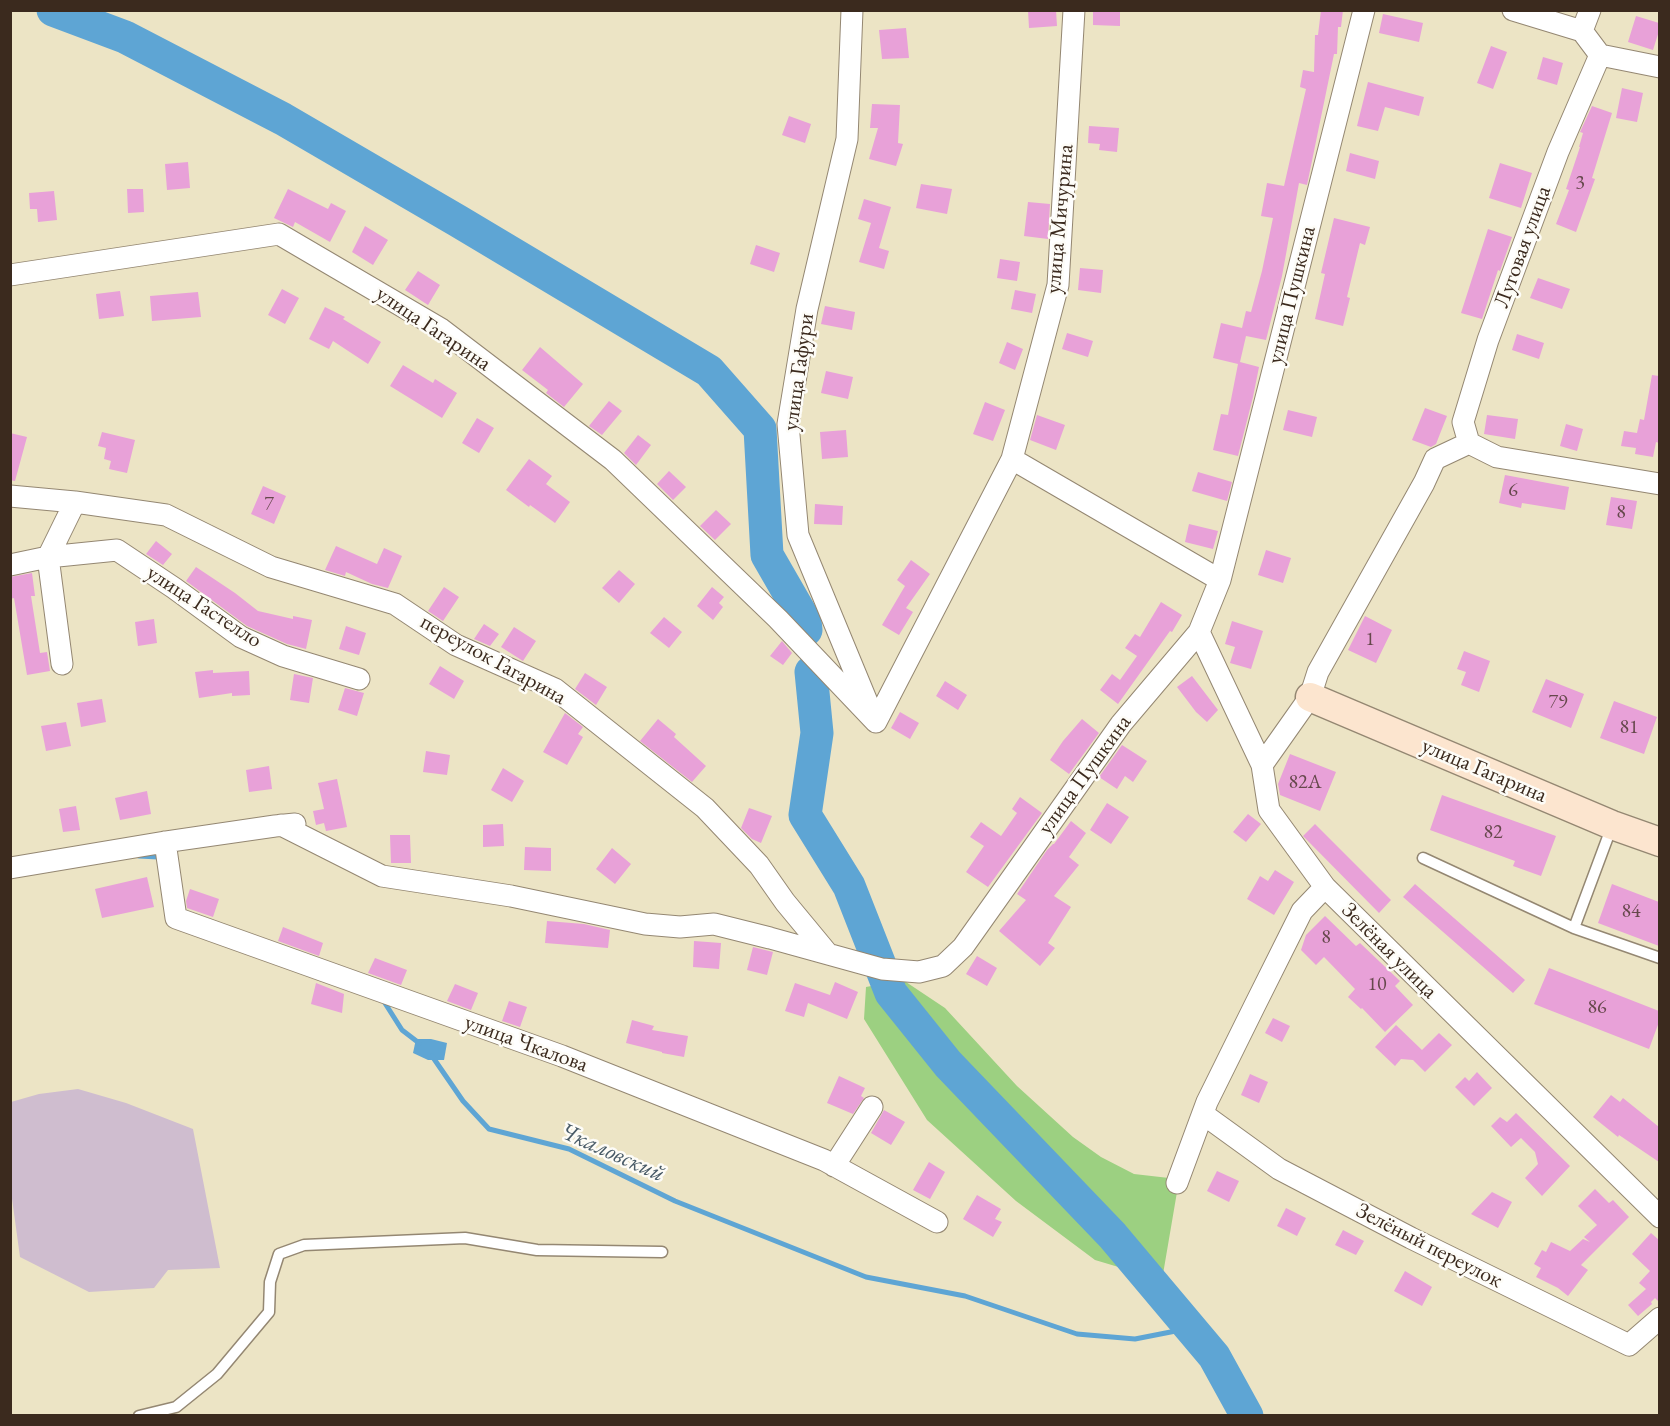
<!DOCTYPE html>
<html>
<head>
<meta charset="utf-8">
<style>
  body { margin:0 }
  #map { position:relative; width:1670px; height:1426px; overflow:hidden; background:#ece4c5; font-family:"EB Garamond",serif }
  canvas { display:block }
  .frame { position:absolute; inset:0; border:12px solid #3b2a1e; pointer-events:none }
</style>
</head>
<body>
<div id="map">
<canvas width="1670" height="1426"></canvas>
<div class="frame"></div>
</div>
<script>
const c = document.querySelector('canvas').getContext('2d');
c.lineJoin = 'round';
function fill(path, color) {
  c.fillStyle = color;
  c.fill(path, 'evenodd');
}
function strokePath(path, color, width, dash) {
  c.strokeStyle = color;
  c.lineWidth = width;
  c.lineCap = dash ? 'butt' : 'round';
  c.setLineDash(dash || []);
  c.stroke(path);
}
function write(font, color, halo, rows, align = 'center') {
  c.font = font + ' "EB Garamond",serif';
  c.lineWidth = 5;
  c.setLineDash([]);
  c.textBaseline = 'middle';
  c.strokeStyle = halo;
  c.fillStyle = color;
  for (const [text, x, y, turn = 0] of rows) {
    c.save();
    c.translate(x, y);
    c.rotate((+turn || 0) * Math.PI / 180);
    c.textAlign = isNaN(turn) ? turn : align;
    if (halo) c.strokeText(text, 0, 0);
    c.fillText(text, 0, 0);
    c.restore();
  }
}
fill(new Path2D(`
  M78,1089l48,14 67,26 27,139 -52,2 -14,18 -65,4 -69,-35 -10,-73 1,-82 28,-8z`), '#cfbdcf');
fill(new Path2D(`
  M903,980l42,28 72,78 56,51 28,20 33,17 35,4 8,14 -15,88 -67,-20 -79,-59 -89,-81 -63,-101 2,-32z`), '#9cd081');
fill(new Path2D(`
  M416,1039h15l16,4 -3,17h-16l-15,-7z`), '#5ea5d4');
strokePath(new Path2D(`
  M139,856l19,1 3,3
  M383,1000l19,30 17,13
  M432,1056l31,45 26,28 80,20 106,52 191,76 99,19 112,38 58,5 56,-11`), '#5ea5d4', 5);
strokePath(new Path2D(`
  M53,10l72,27 158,82 175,102 251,150 51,58 7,126 38,66 1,9
  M811,672l6,61 -12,82 44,71 42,107 57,71 165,172 101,120 33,60`), '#5ea5d4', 33);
fill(new Path2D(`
  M1028,10h28l1,16 -28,2z
  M1093,10h27v16l-27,-1z
  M1321,10h22l-2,17h-3l-1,27h-3l-27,131 -8,-2 -17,93 -16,64 -20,-4 -6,26 19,5 -6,30 -15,59 -25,-6 8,-36 7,1 10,-51 -25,-6 8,-35 21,5 4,-17 5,1 11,-41 11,-53 -12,-2 6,-33 17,3 22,-97 -6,-2 3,-17 11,2 1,-37h3z
  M1383,14l40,9 -4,19 -40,-9z
  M1636,16l23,7v8l-6,19 -25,-8z
  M906,28l3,30 -27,1 -3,-29z
  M1491,46l16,6 -14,37 -16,-6z
  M1543,57l20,6 -6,22 -20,-6z
  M1368,82l56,15 -5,19 -34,-9 -7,24 -21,-5z
  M1622,88l21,5 -6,29 -21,-4z
  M872,104l28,1 -2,38 5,1 -7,22 -27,-7 9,-31h-8z
  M1592,106l20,7 -20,65 3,1 -19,53 -20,-8 13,-34 -3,-1 14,-42h-1l4,-14 -3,-1z
  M789,116l22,8 -6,19 -23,-8z
  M1089,126l30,2 -2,24 -18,-2 1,-6 -12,-1z
  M1350,153l29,8 -4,18 -29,-8z
  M188,162l2,26 -23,2 -2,-26z
  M1500,163l32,10 -11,35 -32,-10z
  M921,184l31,5 -5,25 -31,-6z
  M127,189h16l1,23 -16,1z
  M288,189l40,20 3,-6 15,8 -16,31 -35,-20 -2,5 -19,-9z
  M54,191l3,29 -19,2 -1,-13h-7l-1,-16z
  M864,199l27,8 -12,41 10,3 -5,18 -25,-7 12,-39 -13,-4z
  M1028,202l22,2 -2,35 -24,-3z
  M1334,218l36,9 -5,18 -5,-2 -13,54 3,1 -7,28 -28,-7 10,-45 -4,-1z
  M365,226l23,14 -15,25 -21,-13z
  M1488,229l24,8 -12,34 -2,-1 -16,49 -21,-6z
  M756,245l24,8 -6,19 -24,-8z
  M1000,259l20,3 -3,19 -20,-3z
  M1080,268l23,2 -2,23 -23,-3z
  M418,271l22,14 -12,20 -23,-15z
  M1538,278l32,11 -8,20 -32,-11z
  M282,289l17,9 -14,26 -17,-9z
  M1015,290l21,4 -4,19 -21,-4z
  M120,291l4,25 -25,3 -3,-25z
  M198,292l3,25 -49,4 -2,-25z
  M825,306l30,6 -3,18 -31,-6z
  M325,307l20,10 -2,2 38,23 -13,22 -35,-23 -4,8 -20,-10z
  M1067,333l26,8 -5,16 -26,-8z
  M1517,334l27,9 -5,16 -27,-9z
  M1007,342l16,7 -8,21 -16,-7z
  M540,347l43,37 -19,23 -18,-14 2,-3 -26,-20z
  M403,365l30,18 2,-4 22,14 -15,25 -52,-32z
  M826,371l27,6 -5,22 -27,-6z
  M1652,375l7,1v67l-3,-1 -3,15 -18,-3 1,-6 -15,-2 3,-15 13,2 3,-14 4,1z
  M609,401l13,10 -20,24 -13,-9z
  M985,402l20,8 -12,31 -20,-7z
  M1425,408l22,8 -11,28 -5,3 -19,-7z
  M1288,410l29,7 -5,20 -29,-7z
  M1037,415l28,10 -9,25 -26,-10z
  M1487,415l31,4 -3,20 -31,-5z
  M477,418l17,10 -15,25 -17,-10z
  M1566,424l17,5 -6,22 -17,-5z
  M846,430l2,27 -26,2 -2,-27z
  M102,432l33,8 -8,33 -18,-4 2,-8 -7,-2 2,-11 -8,-2z
  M10,433l17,4 -12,44 -5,-1z
  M638,435l13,10 -15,20 -12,-12z
  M529,459l23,17 -6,8 24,18 -15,21 -25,-18 -1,2 -23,-17z
  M669,471l17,16 -13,13 -16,-16z
  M1198,472l34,10 -5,19 -35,-10z
  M1505,475l64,12 -4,23 -43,-7 -1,5 -22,-5z
  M263,486l23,10 -12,28 -23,-10z
  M1611,497l26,4 -5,28 -26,-4z
  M815,504l28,2 -1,19 -28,-1z
  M716,510l15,14 -16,16 -15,-14z
  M1189,524l29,7 -5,18 -28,-7z
  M156,541l16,13 -9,11 -17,-11z
  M336,546l41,18 7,-16 18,8 -14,32 -16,-4 -26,-12 -1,4 -20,-6z
  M1266,550l25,8 -8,25 -25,-8z
  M911,560l19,14 -24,34 7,4 -14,23 -17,-10 23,-39 -8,-6z
  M196,567l39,26 23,18 35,8v-3l19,4 -6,29 -19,-5 -40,-18 -61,-45z
  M619,570l16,14 -16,19 -17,-15z
  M32,573l3,23h-4l9,57 7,-1 3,19 -23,4 -13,-77 -4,1v-22z
  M444,587l15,10 -16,24 -15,-10z
  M712,587l12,10 -5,6 4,4 -10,13 -16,-14z
  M1161,602l21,13 -10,17 -2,-1 -52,73 -18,-14 12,-16 8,6 17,-24 -12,-8 10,-14 5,3z
  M1365,616l27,14 -16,33 -28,-13z
  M664,617l18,15 -13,16 -19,-15z
  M154,619l3,24 -19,3 -3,-24z
  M1232,621l31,10 -12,38 -21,-6 5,-16 -10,-3z
  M484,624l15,10 -9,12 -16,-7z
  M346,626l20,7 -7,22 -20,-6z
  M514,627l22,14 -13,20 -22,-14z
  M782,641l10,12 -9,12 -13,-9z
  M1464,651l26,10 -11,31 -18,-7 5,-13 -9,-3z
  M440,666l24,15 -10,18 -25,-15z
  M213,670v3l36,-2 1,24 -18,1v-3l-33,5 -4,-26z
  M585,673l22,14 -11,18 -21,-16z
  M294,674l19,4 -4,25 -19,-3z
  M1192,676l26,34 -11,12 -11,-10 -19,-25z
  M1546,679l38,15 -13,34 -39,-16z
  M945,681l22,14 -9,15 -22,-14z
  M345,688l19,5 -7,23 -19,-6z
  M102,699l4,23 -25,5 -4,-24z
  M1614,701l43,16 -13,37 -44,-16z
  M900,712l19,11 -9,16 -19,-11z
  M565,713l18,14 -5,7 5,3 -16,28 -24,-13z
  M658,719l18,15 -2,3 32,29 -14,16 -52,-41z
  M1082,719l17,14 -30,41 -19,-14 13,-19z
  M66,722l5,24 -25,5 -5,-25z
  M1122,745l25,16 -14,21 -8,-6 -8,13 -18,-12z
  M426,751l24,4 -3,20 -24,-3z
  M1290,754l46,18 -16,39 -40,-16 -2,-11z
  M269,766l3,23 -23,3 -3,-22z
  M503,768l21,13 -12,21 -21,-12z
  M337,779l10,48 -21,4 -2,-8 -8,2 -3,-14 11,-2 -6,-26z
  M147,791l4,23 -31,6 -5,-22z
  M1442,795l114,41 -15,40 -28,-10 2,-5 -85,-31z
  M1020,797l22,16 -54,74 -22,-15 18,-26 -14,-9 11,-15 20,14 16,-23 -5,-4z
  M1107,803l22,14 -18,27 -21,-14z
  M76,806l4,24 -17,2 -4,-23z
  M749,808l23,8 -11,27 -9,-4 -11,-11z
  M1248,814l13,10 -15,18 -13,-10z
  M1071,821l15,12 -17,24 10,8 -25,31 17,11 -23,36 7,5 -15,18 -41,-35 27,-31 -9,-6 30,-44 6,-6h1z
  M503,824l1,22 -21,1v-22z
  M1315,824l76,76 -12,13 -76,-77z
  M390,835h20l1,28h-20z
  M525,847l26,1v23l-27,-1z
  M612,848l19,16 -16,20 -19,-15z
  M1275,870l19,12 -20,33 -27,-16 13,-23 8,5z
  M147,877l7,30 -52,11 -7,-29z
  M1415,884l110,96 -12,13 -110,-96z
  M1612,884l47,18v44l-61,-23z
  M190,889l29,10 -6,18 -26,-9 -1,-7z
  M1325,916l31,30 4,-3 40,38 -5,5 18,19 -28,27 -23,-24 -1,1 -13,-12 7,-8 -31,-32 -8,8 -15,-15 5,-15z
  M547,921l37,3 26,6 -2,18 -63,-5z
  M283,927l40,16 -4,13 -41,-15z
  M694,941l27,2 -2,26 -26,-2z
  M753,947l20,5 -6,23 -20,-5z
  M977,956l20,12 -10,18 -21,-12z
  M375,958l32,12 -6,15 -33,-12z
  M1549,968l110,43v11l-10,27 -115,-45z
  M835,982l23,10 -11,27 -39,-16 -4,14 -19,-6 10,-28 35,12z
  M316,983l28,11 -2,19 -31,-9z
  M455,984l23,9 -7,17 -24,-9z
  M509,1001l18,6 -7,20 -18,-6z
  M1273,1018l17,8 -8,16 -17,-9z
  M632,1020l22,6 -2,4 36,6 -4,21 -22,-4v-1l-36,-9z
  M1396,1025l26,25 17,-17 13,12 -27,27 -12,-12 -12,-1 -6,7 -20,-19z
  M1477,1072l15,16 -18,18 -19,-19 10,-10 4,4z
  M1250,1074l18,8 -9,21 -18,-8z
  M839,1076l26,12 -4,8 3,2 -11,16 -26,-11z
  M1611,1095l9,7 3,-4 36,29v35l-40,-27 -1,2 -25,-20z
  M884,1110l21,12 -14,23 -20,-12z
  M1516,1113l54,53 -28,30 -17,-18 13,-14 -3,-12 -14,-14 -10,9 -20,-21 9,-9 7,5z
  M929,1162l16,10 -15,27 -17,-9z
  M1217,1171l22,10 -10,21 -22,-11z
  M1595,1189l14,14 4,-3 16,17 -48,48 7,5 -20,26 -10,-8 -22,-11 5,-9 -7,-4 8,-14 4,2 5,-10 19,9 13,-12 7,3 -6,-5 13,-12 -19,-19z
  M1492,1192l20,10 -14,26 -27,-14z
  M977,1195l24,14 -6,10 7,3 -9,15 -30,-18z
  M1286,1208l20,10 -9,18 -20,-10z
  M1343,1230l21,11 -8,14 -21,-10z
  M1651,1233l8,7v62l-4,-4 -4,4 1,2 -14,12 -10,-11 18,-16 -7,-6 11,-12 -18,-17z
  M1405,1271l27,16 -10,19 -28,-15z`), '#e8a1d8');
const lane = new Path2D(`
  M1423,858l151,70 86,30
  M1574,928l38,-102
  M139,1416l37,-9 41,-33 52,-62 1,-30 9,-28 25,-9 161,-7 72,12 125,2`);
const street = new Path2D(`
  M852,10l-5,129 -40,170 -19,115 10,111 72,174
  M1513,10l69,21 18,24 60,12
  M1582,31l8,-21
  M10,275l269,-41 162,95 172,131 165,159 98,103 136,-263 46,-174 16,-275
  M1469,443l28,14 163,27
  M1012,459l208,121 144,-570
  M10,496l65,6 91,13 105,52 124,37 61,41 99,44 150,119 54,57 26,37 43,52
  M10,565l38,-8 27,-55
  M1199,632l63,133 7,45 56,77 335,330
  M62,664l-14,-107 69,-7 57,38 67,49 42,19 76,23
  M1262,765l48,-68 8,-25 106,-189 11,-24 34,-16 -6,-21 25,-82 70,-188 42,-97
  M281,825l101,51 129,20 134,28 35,3 34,-3 56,14 112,31 37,3 24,-6 20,-19 158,-223 78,-92 21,-52
  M165,842l11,76 386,138 262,104 113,62
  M10,868l155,-26 110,-16 20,-2
  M1203,1114l76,55 132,69 218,107 31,-27
  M834,1166l38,-59
  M1177,1183l30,-81 47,-95 48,-96 23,-24`);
const secondary = new Path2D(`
  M1310,697l302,128 48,17`);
strokePath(lane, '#948772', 13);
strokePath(street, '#948772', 23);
strokePath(secondary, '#948772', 31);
strokePath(lane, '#fff', 10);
strokePath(street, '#fff', 21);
strokePath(secondary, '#fce5cf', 28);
write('20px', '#66484c', null, [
  ["3",1580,184],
  ["6",1513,491],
  ["7",269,505],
  ["8",1621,513],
  ["1",1370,640],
  ["79",1558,703],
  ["81",1629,728],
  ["82А",1305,783],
  ["82",1493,833],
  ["84",1631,912],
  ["8",1326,938],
  ["10",1377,985],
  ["86",1597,1008]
]);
write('22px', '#3b2a1e', '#fdfcf7', [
  ["улица Мичурина",1060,219,-85],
  ["Луговая улица",1523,247,-70],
  ["улица Пушкина",1292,295,-76],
  ["улица Гагарина",433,329,34],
  ["улица Гафури",799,372,-82],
  ["улица Гастелло",204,607,33],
  ["переулок Гагарина",493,660,29],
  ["улица Гагарина",1484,771,23],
  ["улица Пушкина",1085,775,-54],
  ["Зелёная улица",1389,951,45],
  ["улица Чкалова",526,1044,20],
  ["Зелёный переулок",1429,1246,27]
]);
write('italic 24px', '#495b67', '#fdfcf7', [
  ["Чкаловский",612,1153,24]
]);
</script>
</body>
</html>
